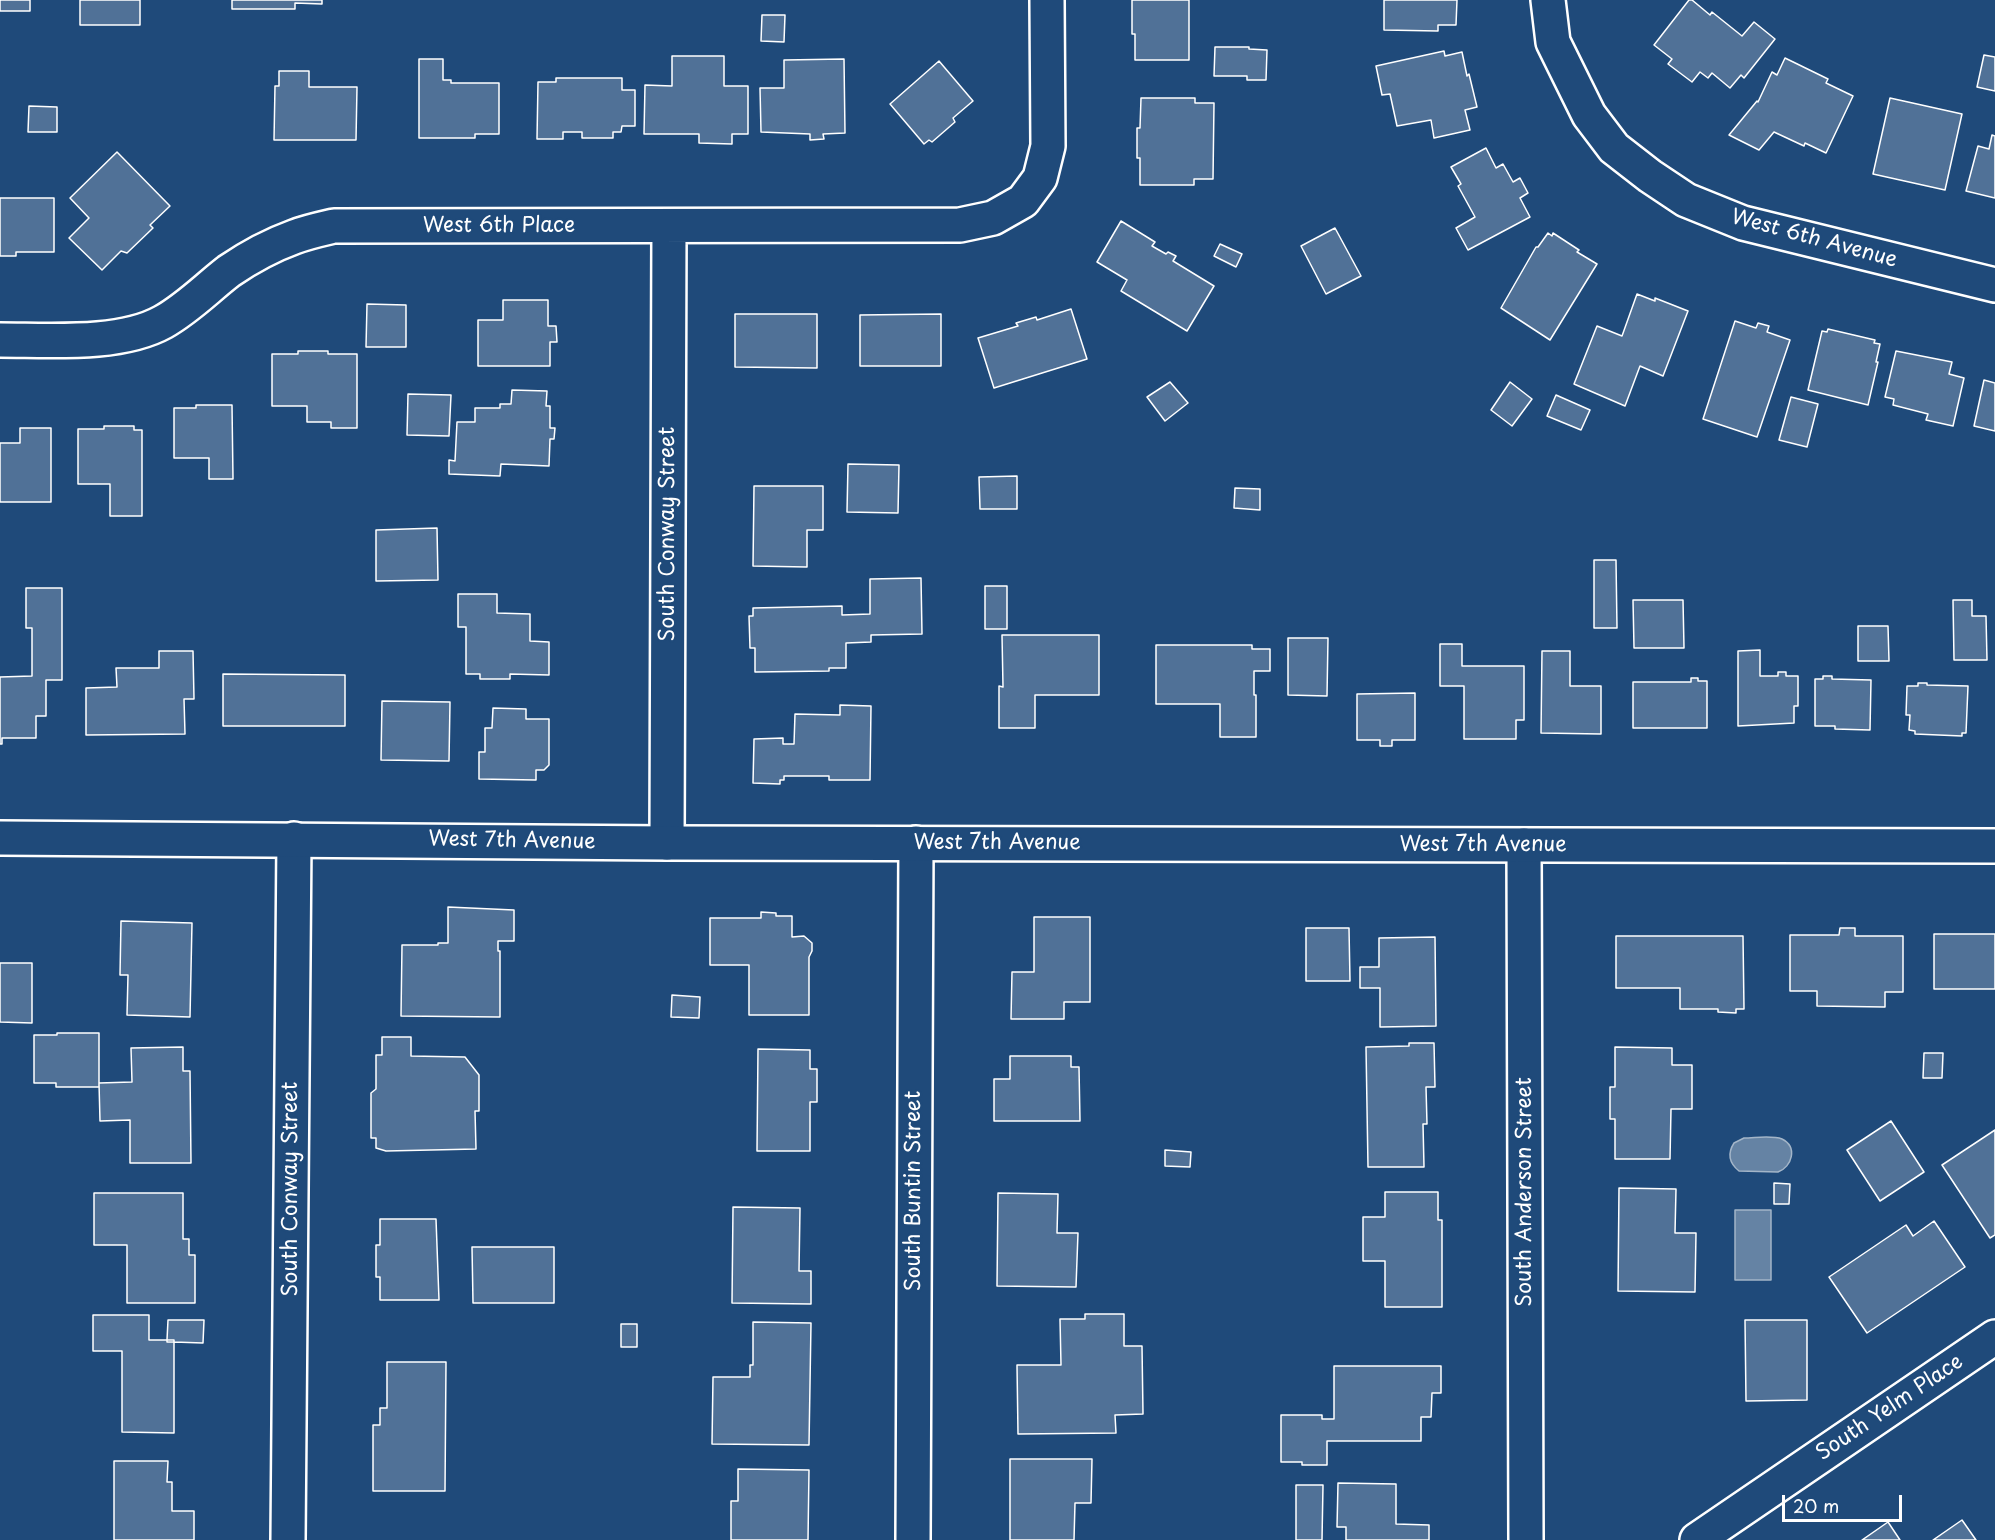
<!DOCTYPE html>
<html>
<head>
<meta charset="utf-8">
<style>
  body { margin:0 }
  #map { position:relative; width:1995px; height:1540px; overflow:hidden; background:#1f4a7a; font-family:"Playpen Sans",sans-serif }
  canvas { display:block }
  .scale { position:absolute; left:1782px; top:1495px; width:120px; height:27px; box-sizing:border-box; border:3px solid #fff; border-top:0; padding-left:8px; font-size:18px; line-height:21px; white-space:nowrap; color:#fff; -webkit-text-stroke:4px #1f4a7a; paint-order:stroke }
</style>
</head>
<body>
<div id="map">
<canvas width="1995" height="1540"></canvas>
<div class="scale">20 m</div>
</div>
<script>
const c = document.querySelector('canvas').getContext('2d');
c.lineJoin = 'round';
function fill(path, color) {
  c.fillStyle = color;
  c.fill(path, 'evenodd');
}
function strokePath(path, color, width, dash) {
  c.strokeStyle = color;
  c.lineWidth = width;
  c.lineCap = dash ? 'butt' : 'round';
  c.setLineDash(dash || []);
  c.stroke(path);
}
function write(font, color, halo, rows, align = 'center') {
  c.font = font + ' "Playpen Sans",sans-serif';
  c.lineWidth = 4.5;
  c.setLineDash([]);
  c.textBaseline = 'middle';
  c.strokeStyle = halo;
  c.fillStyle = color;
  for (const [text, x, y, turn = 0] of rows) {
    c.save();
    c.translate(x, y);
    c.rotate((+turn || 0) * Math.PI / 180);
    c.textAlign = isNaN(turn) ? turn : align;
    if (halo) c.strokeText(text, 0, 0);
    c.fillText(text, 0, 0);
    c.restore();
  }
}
const water = new Path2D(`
  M1744,1138c11,0 28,-3 38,1 16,8 10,28 -4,33l-39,-1c-10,-8 -12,-17 -5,-28z
  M1735,1210h36v70h-36z`);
fill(water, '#6583a4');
strokePath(water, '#a3b5c8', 1.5);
const building = new Path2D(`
  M0,0h30v11h-30z
  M80,0h60v25h-60z
  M232,0h90v4l-27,-1v6h-63z
  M1132,0h57v60h-54v-26h-3z
  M1384,0h73l-1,25h-18v6l-54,-1z
  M1689,0h3l18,15 2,-3 30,24 12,-14 21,17 -31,39 -3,-3 -11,13 -18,-15 -4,5 -8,-6 -8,10 -24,-18 4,-5 -18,-14z
  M762,15h23l-1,27 -23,-1z
  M1215,47h34v2l18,1 -1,30h-19v-4h-33z
  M1444,51l1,5 17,-4 5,24 2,-2 8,33 -12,3 5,20 -36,8 -3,-18 -34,6 -7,-32 -8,1 -6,-29z
  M1984,55l11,2v34l-18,-4z
  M672,56h52v30h24v48h-16v10l-33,-1v-9h-55l1,-49 27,1z
  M1785,58l43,21 -2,4 27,13 -27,57 -21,-10 -1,3 -30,-14 -15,18 -30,-15 28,-34 1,1 14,-30 5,3z
  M419,59h24v21h8v3h48v51h-24v4h-56z
  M844,59l1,74 -22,1 1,5 -14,1v-6l-49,-2 -1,-44h24v-28z
  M939,61l34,40 -20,17 2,4 -23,20 -3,-2 -5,4 -34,-40z
  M279,71h30v16h48l-1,53h-82l1,-54h4z
  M556,78h66v12h13v36h-13l-1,6h-8v6h-31v-6h-19v7h-26l1,-57h18z
  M1141,98h54v5h19l-1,76h-19v6h-54v-27h-3v-30h3z
  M1890,98l72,16 -17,76 -72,-16z
  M29,106l28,1v25h-29z
  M1992,135l3,1v62l-29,-7 12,-45 11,3z
  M1486,148l10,20 7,-4 10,18 7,-4 8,15 -8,5 10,19 -62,33 -12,-22 19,-11 -17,-31 3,-2 -10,-17z
  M117,152l53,54 -20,19 3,3 -26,25 -6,-2 -19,19 -33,-32 20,-20 -19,-20z
  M0,198h54v54h-38v4h-16z
  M1121,221l34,21 -3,4 14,8 2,-2 8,4 -3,5 41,25 -27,45 -66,-40 6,-11 -30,-18z
  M1335,228l26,48 -35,18 -25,-48z
  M1548,233l4,3 1,-3 26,17 -2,2 20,12 -47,76 -49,-32 35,-61h2z
  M1220,244l22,10 -6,13 -22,-11z
  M1637,294l18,7v-3l33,13 -25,65 -23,-10 -15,40 -51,-22 23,-58 25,10z
  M503,300h45v26h8l1,16h-7v24h-72v-46h25z
  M367,304l39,1v42h-40z
  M1071,309l16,50 -93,29 -16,-50 40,-12 -2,-3 20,-6 1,3z
  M735,314h82v54l-82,-1z
  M941,314v52h-81v-51z
  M1735,321l21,7 2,-5 11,3 -2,6 23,8 -33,97 -54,-18z
  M1828,329l47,11 -1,3 6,1 -4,18h2l-10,43 -60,-15 14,-59 5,1z
  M298,351h30v3h29v74h-26v-6h-24v-16h-35v-52h26z
  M1896,351l56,11 -3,12 15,4 -11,48 -27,-6 2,-6 -35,-9 1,-6 -9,-2z
  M1984,380l11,3v48l-21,-5z
  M1170,382l18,21 -23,18 -18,-24z
  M1510,382l22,17 -20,27 -21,-16z
  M512,390l35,1 -1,15h4v22h5l-1,11h-4l-1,27 -48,-2 -1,12 -51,-2v-14l6,1 2,-39h18v-14h25v-4h11z
  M408,394l43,1 -2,41 -42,-1z
  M1556,395l34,15 -9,20 -34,-14z
  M1791,397l27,7 -11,43 -28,-7z
  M196,405h36l1,74h-24v-21h-35v-50h22z
  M104,426h30v4h8v86h-32v-32h-32v-55h26z
  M20,428h31v74h-51v-59h20z
  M848,464l51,1 -1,48 -51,-1z
  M1017,476v33h-37l-1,-32z
  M754,486h69v44h-16v37l-54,-1z
  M1235,488l25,1v21l-26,-2z
  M437,528l1,52 -62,1v-51z
  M1594,560h22l1,68h-23z
  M921,578l1,56 -51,1v7l-25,1v25h-17v3l-74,1v-24h-5l-1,-32h4v-8l89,-2v9l28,-1v-35z
  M985,586h22v43h-22z
  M26,588h36v92h-16v36h-10v22h-34v6h-2v-67l32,-1v-48h-6z
  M458,594h39v19l33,1v27l19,1v33l-39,-1v5h-30v-5h-14v-47h-8z
  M1633,600h50l1,48h-50z
  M1953,600h19v16h14l1,44h-33z
  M1858,626h30l1,35h-31z
  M1002,635h97v60h-64v33h-36v-42l4,1z
  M1288,638h40l-1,58 -39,-1z
  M1440,644h22v22h62v54h-8v19h-52v-53h-24z
  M1156,645h96v4h18v22h-16v24h2v42h-36v-33h-64z
  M1760,650v26h18v-4h8v4h12v30h-4v17l-56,3v-75z
  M159,651h34l1,48h-10l1,35 -99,1v-47l31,-1 -1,-19h43z
  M1542,651h28v35h31v48l-60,-1z
  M223,674l122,1v51h-122z
  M1823,676h9v3l39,1 -1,50 -35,-1v-3h-20v-47h8z
  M1691,678h7v3h9v47h-74v-46h58z
  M1918,683h9v2l41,1 -2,47h-4v3l-47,-2v-3l-6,-1 1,-15h-4l1,-29h11z
  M1415,693v47h-23v6h-12v-6h-23v-46z
  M382,701l68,1 -1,59 -68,-1z
  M840,705l31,1 -1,74h-41v-4h-45v4h-4v4l-27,-1 1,-44 29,-1v6h11l1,-30 45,1z
  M493,708l33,1v10h23v46l-5,5h-8v10l-57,-1v-27h6v-24h7z
  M448,907l66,3v31h-16v10h2v66l-99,-1 1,-71h36v-2h10z
  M761,912l15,1v3h16v21l12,-1 8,7v8l-3,6v58h-60v-50h-39v-47h51z
  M1034,917h56v85h-26v17h-53l1,-47h22z
  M121,921l71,2 -2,94 -63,-2 1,-40h-8z
  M1306,928h43l1,53h-44z
  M1840,928h15v8h48v56h-18v15l-68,-1v-15h-27v-56h49z
  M1934,934h61v55h-61z
  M1616,936h127l1,73h-8v4l-18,-1v-3h-38v-21h-64z
  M1435,937l1,89 -56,1v-39h-20v-21h19v-29z
  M0,963h32v60l-32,-1z
  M672,995l28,2 -1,21 -28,-1z
  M57,1033h42v54h-43v-4h-22v-48h23z
  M382,1037h29v19l54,1 14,18v36h-4l1,38 -90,2 -10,-3v-10h-5v-45l5,-4v-34h6z
  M1409,1043h25l1,44h-9l1,37h-4l1,43h-56l-2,-120 43,-1z
  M183,1047v24h7l1,92h-61v-43l-30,1 -1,-38 33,-1 -1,-34z
  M1615,1047l57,1v17h20v44h-21l-1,50h-55v-40h-5v-32h5z
  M758,1049l52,1v19h7v33h-7v49h-53z
  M1924,1053h19l-1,25h-19z
  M1010,1056h61v11h8l1,54h-86v-42h16z
  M1891,1121l33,51 -44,29 -33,-51z
  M1995,1130v105l-5,3 -48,-73z
  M1165,1150l26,2 -1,15 -25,-1z
  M1774,1183l16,1 -1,20h-15z
  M1619,1188l57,1 -1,44h21l-1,59 -77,-1z
  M1385,1192h53v28h4v87h-57v-46h-22v-44h22z
  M94,1193h89v46h6v16h6v48h-68v-58h-33z
  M998,1193l60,1 -1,39h21l-2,54 -79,-1z
  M733,1207l67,1 -1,63h12v33l-79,-1z
  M380,1219h56l3,81h-59v-23h-4v-32h4z
  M1934,1221l31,46 -98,66 -38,-56 77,-52 7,11z
  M472,1247h82v56h-81z
  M1085,1314h39v32h18l1,68 -28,1 1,18 -98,1 -1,-69h44l-1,-46h25z
  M93,1315h56v25h18v2h7v91l-52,-1v-81h-29z
  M168,1320h36l-1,23 -29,-1v-2h-7z
  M1745,1320h62v80l-61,1z
  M753,1322l58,1 -2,122 -97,-1 1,-67h37v-12h3z
  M621,1324h16v23h-16z
  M387,1362h59l-1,129h-72v-66h7v-17h7z
  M1334,1366h107v27h-9l-1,24h-10v24h-94v24h-25v-3h-21v-47h41v4h12z
  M1010,1459h82l-1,44h-16l-1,37h-64z
  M114,1461h54l-1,21h5v29h22v29h-80z
  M738,1469l71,1 -1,70h-77v-39h7z
  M1338,1483l58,1v40l33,1v15h-83v-13h-9z
  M1296,1485h27l-1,55h-26z
  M1962,1520l14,20h-43z
  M1888,1522l12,18h-38z`);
fill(building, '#507197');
strokePath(building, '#fff', 1.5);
const street = new Path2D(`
  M1548,0l5,42 36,73 25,33 36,28 36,24 57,23 252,62
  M0,340c49,0 120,6 163,-18 25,-14 44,-34 66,-51 19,-13 43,-26 65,-34 13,-5 27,-8 40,-11l626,-1 33,-7 30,-17 17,-23 8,-32 -1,-146
  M667,843l2,-617
  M1524,845l2,695
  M288,1540l6,-701
  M913,1540l3,-697
  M1697,1540l298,-203`);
const secondary = new Path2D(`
  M0,838l667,5 1328,3`);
strokePath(street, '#fff', 38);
strokePath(secondary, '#fff', 38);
strokePath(street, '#1f4a7a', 33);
strokePath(secondary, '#1f4a7a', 33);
write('21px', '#fff', '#1f4a7a', [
  ["West 6th Place",499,226],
  ["West 6th Avenue",1814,239,15],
  ["South Conway Street",668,534,-90],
  ["West 7th Avenue",512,841,1],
  ["West 7th Avenue",997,843],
  ["West 7th Avenue",1483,845],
  ["South Conway Street",291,1189,-90],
  ["South Buntin Street",914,1191,-90],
  ["South Anderson Street",1525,1192,-90],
  ["South Yelm Place",1890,1408,-34]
]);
</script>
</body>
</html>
